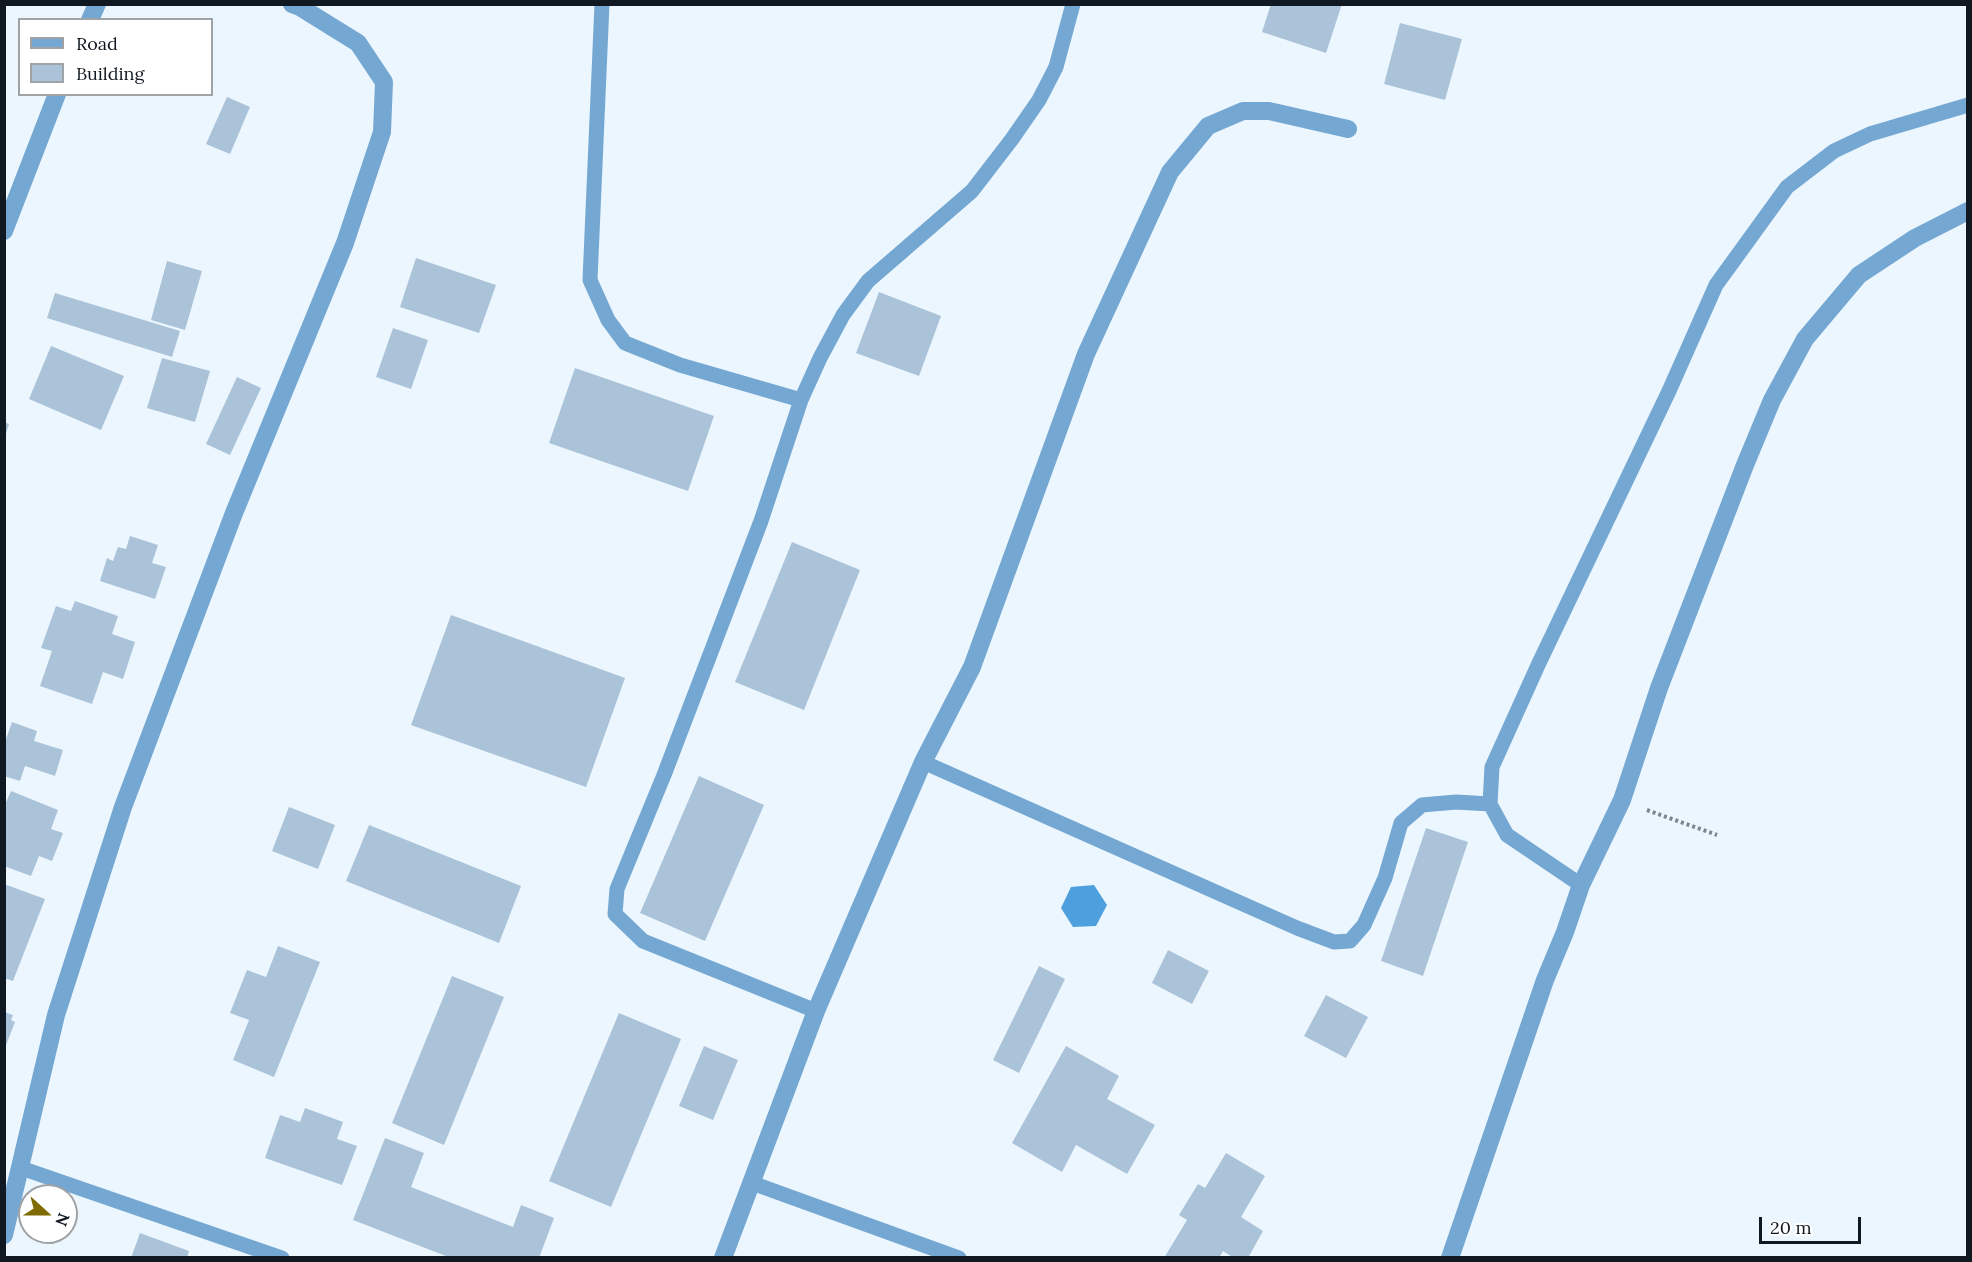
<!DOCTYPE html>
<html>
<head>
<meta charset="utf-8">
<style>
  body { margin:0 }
  #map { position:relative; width:1972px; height:1262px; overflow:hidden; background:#ecf6ff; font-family:Lora,serif }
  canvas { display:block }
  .frame { position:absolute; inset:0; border:6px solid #101921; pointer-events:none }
  .legend { position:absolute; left:18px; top:18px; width:195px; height:78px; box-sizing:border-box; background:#fff; border:2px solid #9fa3a6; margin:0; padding:8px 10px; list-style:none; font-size:18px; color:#101921 }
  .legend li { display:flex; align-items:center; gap:12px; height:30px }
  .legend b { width:30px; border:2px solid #9fa3a6 }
  .north { position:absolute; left:18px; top:1184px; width:60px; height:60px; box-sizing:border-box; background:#fff; border:2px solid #9fa3a6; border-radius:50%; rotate:111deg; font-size:16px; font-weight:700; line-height:24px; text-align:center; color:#101921 }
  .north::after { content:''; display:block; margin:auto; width:21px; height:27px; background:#806a02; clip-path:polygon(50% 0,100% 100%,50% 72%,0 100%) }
  .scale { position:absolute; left:1759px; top:1217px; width:102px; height:27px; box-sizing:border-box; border:3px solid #101921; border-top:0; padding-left:8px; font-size:18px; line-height:21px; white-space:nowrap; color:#101921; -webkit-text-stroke:4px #fff; paint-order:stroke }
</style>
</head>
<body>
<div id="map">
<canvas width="1972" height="1262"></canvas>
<div class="frame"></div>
<ul class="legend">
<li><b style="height:8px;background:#74a7d1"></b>Road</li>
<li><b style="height:16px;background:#abc3d8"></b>Building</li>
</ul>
<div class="north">N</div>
<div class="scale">20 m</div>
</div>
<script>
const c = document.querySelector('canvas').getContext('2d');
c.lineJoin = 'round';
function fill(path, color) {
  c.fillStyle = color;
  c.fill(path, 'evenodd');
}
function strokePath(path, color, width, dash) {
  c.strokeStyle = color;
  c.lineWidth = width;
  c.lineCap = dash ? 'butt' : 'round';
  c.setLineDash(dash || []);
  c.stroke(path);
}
fill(new Path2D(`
  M1094,885l13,20 -11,21 -23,1 -12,-19 10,-21z`), '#4d9fde');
fill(new Path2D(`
  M1271,4h71l-16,49 -64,-21z
  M1400,23l62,16 -17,61 -61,-16z
  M227,97l23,10 -20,47 -24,-10z
  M416,258l80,27 -17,48 -79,-26z
  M167,261l35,10 -17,59 -34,-10z
  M879,292l62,24 -22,60 -63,-23z
  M55,293l125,38 -8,26 -125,-39z
  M393,328l35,12 -17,49 -35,-12z
  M51,346l73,30 -23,54 -72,-31z
  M162,358l48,13 -15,51 -48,-14z
  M575,368l139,48 -26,75 -139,-48z
  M237,377l24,11 -31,67 -24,-11z
  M4,422l5,2 -4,13h-1z
  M130,536l28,9 -6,18 14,4 -11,32 -55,-18 7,-23 6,3 5,-14 8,2z
  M792,542l68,28 -56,140 -69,-28z
  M75,601l43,15 -6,18 23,8 -12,37 -20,-7 -11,32 -52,-18 12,-35 -11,-3 15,-42 15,5z
  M451,615l174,63 -39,109 -175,-62z
  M12,722l25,9 -3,10 29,9 -8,26 -30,-10 -5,15 -16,-5v-31z
  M699,776l65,29 -59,136 -65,-28z
  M11,791l47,19 -7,19 12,4 -11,28 -13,-5 -8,20 -27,-10v-59z
  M289,807l46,18 -17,44 -46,-18z
  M369,825l152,61 -22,57 -153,-62z
  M1426,828l42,14 -45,134 -42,-15z
  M4,884l41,15 -32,82 -9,-3z
  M278,946l42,16 -46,115 -41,-17 16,-40 -19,-7 17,-43 19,7z
  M1168,950l41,21 -17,33 -40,-21z
  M1039,966l26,13 -46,94 -26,-13z
  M452,976l52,21 -60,148 -52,-22z
  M1326,995l42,22 -22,41 -42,-22z
  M4,1012l9,3 -2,5 4,2 -10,26z
  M619,1013l62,26 -70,168 -62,-26z
  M704,1046l34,14 -25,60 -34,-14z
  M1066,1046l53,30 -12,23 48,26 -28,49 -51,-29 -14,27 -50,-29z
  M305,1108l38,14 -6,17 20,7 -15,39 -77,-27 15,-43 20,7z
  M385,1138l39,15 -13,34 102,40 8,-22 33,13 -15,40h-88l-98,-38z
  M1226,1153l39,23 -24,41 22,14 -15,27h-14l-11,-7 -4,7h-55l23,-38 -8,-5 19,-31 7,4z
  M140,1233l49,18 -2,7h-56z`), '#abc3d8');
strokePath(new Path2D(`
  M1647,810l70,25`), '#7c868e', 4, [3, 3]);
strokePath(new Path2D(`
  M602,4l-12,276 18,40 17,23 55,22 121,35
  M923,762l374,166 37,14 16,-1 14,-16 21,-47 16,-55 21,-18 34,-3 34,2
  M1581,885l-74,-50 -17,-31 2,-37 47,-104 130,-272 47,-106 71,-98 47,-36 36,-17 98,-29
  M816,1011l-173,-70 -28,-27 2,-25 47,-114 97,-254 40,-121 19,-42 23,-43 25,-34 104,-90 40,-52 27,-39 17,-33 17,-63
  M21,1168l261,90
  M752,1183l207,75`), '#74a7d1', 15);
strokePath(new Path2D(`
  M90,20l7,-16
  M4,231l53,-137
  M4,1235l52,-220 67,-208 111,-294 111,-270 37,-111 2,-50 -26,-39 -58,-36 -8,-3
  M723,1258l93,-247 107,-249 49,-95 114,-313 84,-182 38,-46 35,-15h26l79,18
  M1450,1258l95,-278 20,-48 16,-47 41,-85 37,-112 86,-223 27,-65 33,-61 54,-64 56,-37 53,-27`), '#74a7d1', 18);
</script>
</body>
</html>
